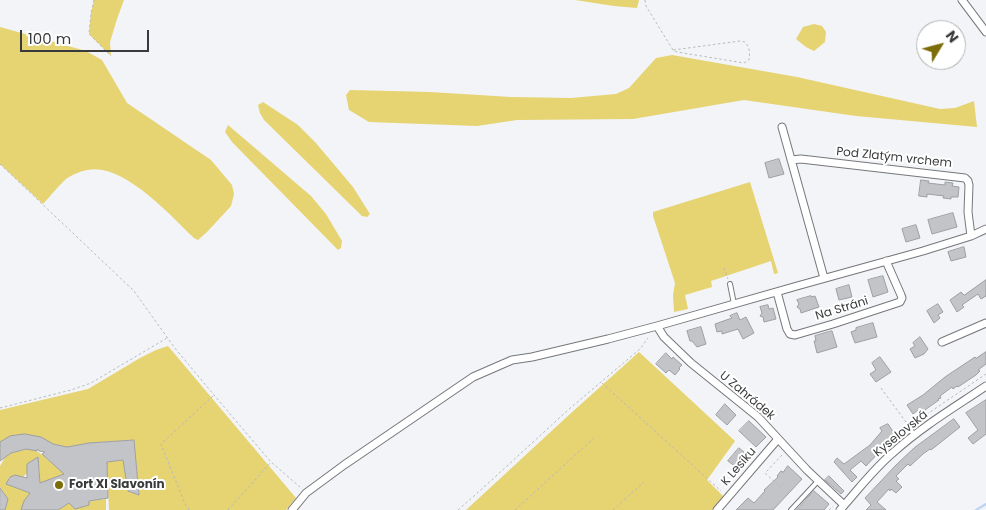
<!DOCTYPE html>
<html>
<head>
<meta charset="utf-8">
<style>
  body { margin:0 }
  #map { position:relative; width:986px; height:510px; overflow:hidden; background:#f2f4f7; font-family:Poppins,sans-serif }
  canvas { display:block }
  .north { position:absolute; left:916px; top:20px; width:50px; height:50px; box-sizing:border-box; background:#fff; border:1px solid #b0b0b1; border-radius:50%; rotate:53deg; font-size:14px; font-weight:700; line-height:20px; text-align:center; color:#393a3b }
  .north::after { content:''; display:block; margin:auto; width:18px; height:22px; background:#7d6d08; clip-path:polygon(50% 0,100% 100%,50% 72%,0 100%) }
  .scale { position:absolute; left:20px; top:30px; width:129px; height:22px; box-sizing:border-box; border:2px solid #393a3b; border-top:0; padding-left:6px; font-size:15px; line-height:18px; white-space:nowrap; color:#393a3b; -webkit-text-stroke:4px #fff; paint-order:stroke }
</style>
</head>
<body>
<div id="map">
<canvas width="986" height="510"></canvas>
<div class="north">N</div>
<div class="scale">100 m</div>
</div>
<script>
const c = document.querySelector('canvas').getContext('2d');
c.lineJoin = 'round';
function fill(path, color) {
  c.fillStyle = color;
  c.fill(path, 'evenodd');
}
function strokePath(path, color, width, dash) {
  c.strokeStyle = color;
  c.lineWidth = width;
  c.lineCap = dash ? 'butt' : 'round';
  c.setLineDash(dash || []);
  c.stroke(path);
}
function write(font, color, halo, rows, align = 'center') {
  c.font = font + ' Poppins,sans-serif';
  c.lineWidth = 4;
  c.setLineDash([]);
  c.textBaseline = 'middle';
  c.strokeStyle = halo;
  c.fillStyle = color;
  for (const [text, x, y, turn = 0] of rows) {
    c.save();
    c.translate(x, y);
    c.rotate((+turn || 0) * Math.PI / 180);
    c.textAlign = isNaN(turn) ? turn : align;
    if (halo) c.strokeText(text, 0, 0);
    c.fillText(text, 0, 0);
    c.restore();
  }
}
fill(new Path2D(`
  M94,0h30l-7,19 -7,23 1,14 -22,-22 2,-21z
  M575,0h64l-2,8 -23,-2z
  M814,24l8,2 4,6 -1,10 -11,9 -8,-4 -10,-8 7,-12z
  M0,27l86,24 16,9 25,43 84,57 21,25 2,9 -3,12 -24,26 -9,8 -4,-2c-24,-23 -71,-76 -107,-68 -5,1 -13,4 -18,7 -6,3 -20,21 -26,27l-43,-40z
  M672,55l125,22 143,32 15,-1 19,-7 3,26 -121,-11 -112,-16 -111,19 -116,1 -40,6 -108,-4 -20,-12 -3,-15 4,-5 80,2 81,5 60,1 45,-4 13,-6 27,-30z
  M263,102l35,23 17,17 38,45 17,27 -3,3 -5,-1 -98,-96 -4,-7 -2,-8z
  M228,125l83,71 15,18 16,27 -1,7 -3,2 -106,-108 -7,-10z
  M750,182l28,91 -4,1 -3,-13 -60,20 1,6 -27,8 3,14 -14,3 -1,-17 2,-12 -22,-67v-4z
  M168,346l128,152 -10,12h-177l-2,-41 -52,9 -15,6 -1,-18 -6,-5 -6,3v9l-4,4c-9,-2 -20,-2 -12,9l19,7 -9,17h-16l3,-11 -8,-12v-21l5,-9 6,-4 15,-4 9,1 9,6 12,11 67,-7 5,31 11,4 -5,-55 -45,3 -22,4 -67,-5v-32l88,-21 52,-31 16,-8z
  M639,352l96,89 -28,39 16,16 -11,14h-246l104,-96z
  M106,499v11h-48l11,-7 6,6 13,-4 1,-4z`), '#e6d372');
strokePath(new Path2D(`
  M976,510l10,-6`), '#c0d3f5', 2.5);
const building = new Path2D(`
  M779,159l5,15 -15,4 -4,-15z
  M921,180l8,1 -1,2 17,2v-3l8,1 -1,3 7,1 -1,10h-7v2l-8,-1 1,-2 -17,-2v3l-8,-1z
  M953,213l4,14 -25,7 -4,-14z
  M916,225l4,13 -14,4 -4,-13z
  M964,247l2,10 -15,4 -3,-9z
  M883,276l5,16 -15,5 -5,-17z
  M986,280v16l-5,3 -3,-5 -16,11 2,2 -7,5 -7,-12 11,-8 3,3z
  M849,285l3,12 -13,3 -3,-11z
  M811,296v1l4,-1 4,11 -18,6 -1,-4 -3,-2 2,-3 -2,-4z
  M938,304l5,8 -5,3 2,3 -6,5 -7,-12z
  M768,305l1,4 4,-1 3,11 -12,3 -1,-5 -3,-1 2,-3 -2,-6z
  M737,313l3,7 6,-3 8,16 -11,6 -5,-10 -16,5v-3l-5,1 -2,-8 17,-6 -2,-2z
  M873,323l4,14 -22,6 -4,-11 5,-2v-2z
  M701,327l5,17 -9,3 -5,-6h-2l-3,-10z
  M832,331l5,16 -20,6 -3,-12h2l-1,-5z
  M920,337l8,12 -4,5 -9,4 -5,-9 5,-3 -2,-3z
  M986,352v12l-8,6 2,1 -4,4 -18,12 -1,-1 -4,3 -1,-2 -12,9 1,2 -3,1 1,1 -17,12 -1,-1 -2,1 -1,-2 -5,4 -6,-9 16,-10 22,-18 30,-20 1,1z
  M666,353l6,6 1,-2 9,8 -3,3 1,1 -5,6 -6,-5 -3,3 -10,-9z
  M880,357l11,15 -15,10 -6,-8 6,-4 -4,-7z
  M986,400v34l-13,10 -5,-6 10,-8 -12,-17z
  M725,404l11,11 -9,10 -11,-10z
  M954,419l6,8 -29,23 -1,-1 -7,5 -13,12 -2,-2 -12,12 3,3 -3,2 6,6 -6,6 -5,-4 -1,2 -1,-2 -12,13 9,8h-20l5,-5 -6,-7 31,-33 18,-17z
  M749,421l17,16 -10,10 -17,-16z
  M888,424l8,12 -11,10 -19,20 -5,-5 -11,9 7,7 -5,5 -18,-20 3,-4 7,6 26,-19 12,-14 -2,-3z
  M25,434l16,3 12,7 14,3 22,-4 45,-3 5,55 -11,-4 -5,-31 -16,2 1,36 -19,3v4l-14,4 -6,-6 -11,7h-37l3,-9 6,-8 -24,-9 4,-7 5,-2 12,3v-14l11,-7 2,26 24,-9 -22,-20 3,-2 -6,-1 -2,-2v2l-11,-2 -15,4 -11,8v-19l10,-6z
  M739,448l11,9 -10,13 -12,-9z
  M788,466l14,13 -29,31h-37l12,-12 6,5 11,-12 -1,-1 14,-13 -1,-1 4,-5 2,1z
  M829,476l15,15 -3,3 -16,-14z
  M0,488l8,11 -3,11h-5z
  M814,491l15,13 -5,6h-27z`);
fill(building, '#c3c4c7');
strokePath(building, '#9d9fa2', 1);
const service = new Path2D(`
  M730,284l4,20
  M909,427l5,8
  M791,510l27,-29`);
const minor = new Path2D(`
  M962,0l24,32
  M782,127l42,151
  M791,160l10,-1 164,19 3,3 1,4 -1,27 3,24
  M777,292l10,37 3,5 5,1 38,-11 67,-22 2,-4 -1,-3 -15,-34
  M657,326l7,11 27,26 67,54 49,53 37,35
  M942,342l44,-19
  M292,510l14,-17 38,-28 129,-88 39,-17 20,-3 76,-18 49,-13 140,-40 126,-35 48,-15 15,-7
  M717,510l61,-71
  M840,510c18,-20 34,-42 55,-59 28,-25 60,-44 91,-65`);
strokePath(service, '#75777a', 6);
strokePath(minor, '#75777a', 9);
strokePath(new Path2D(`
  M94,0l-3,13 -2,21 22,22
  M645,0l1,6 27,44 4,2 67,11 5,-3c1,-7 1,-12 -4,-18l-5,-1 -67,9
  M0,164l134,127 40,56 40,48 57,67 29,25
  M724,268l4,11
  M602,383l119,108
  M881,388l25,34
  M0,408l71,-18 20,-7 76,-45
  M914,423l72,-49
  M890,444l14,-12
  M782,455l-17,18 15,14 4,-4
  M189,510l-4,-6 -24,-60 52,-48
  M228,510l43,-48
  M458,510l25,-22 85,-78 72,-61 8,-11
  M515,510l79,-72
  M613,510l31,-28
  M829,510l4,-4`), '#b7b9bb', 1, [2.5, 2.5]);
strokePath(service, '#fff', 4);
strokePath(minor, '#fff', 7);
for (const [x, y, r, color] of [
  [59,485,5,"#7d6d08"]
]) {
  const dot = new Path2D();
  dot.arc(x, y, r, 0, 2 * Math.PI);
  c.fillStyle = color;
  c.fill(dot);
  strokePath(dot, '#fff', 2);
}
write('12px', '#393a3b', '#fff', [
  ["Pod Zlatým vrchem",894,158,6],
  ["Na Stráni",842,309,-17],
  ["U Zahrádek",747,396,40],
  ["Kyselovská",901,434,-39],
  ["K Lesíku",739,467,-49]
]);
write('bold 12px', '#393a3b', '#fff', [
  ["Fort XI Slavonín",69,485]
], 'left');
</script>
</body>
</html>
